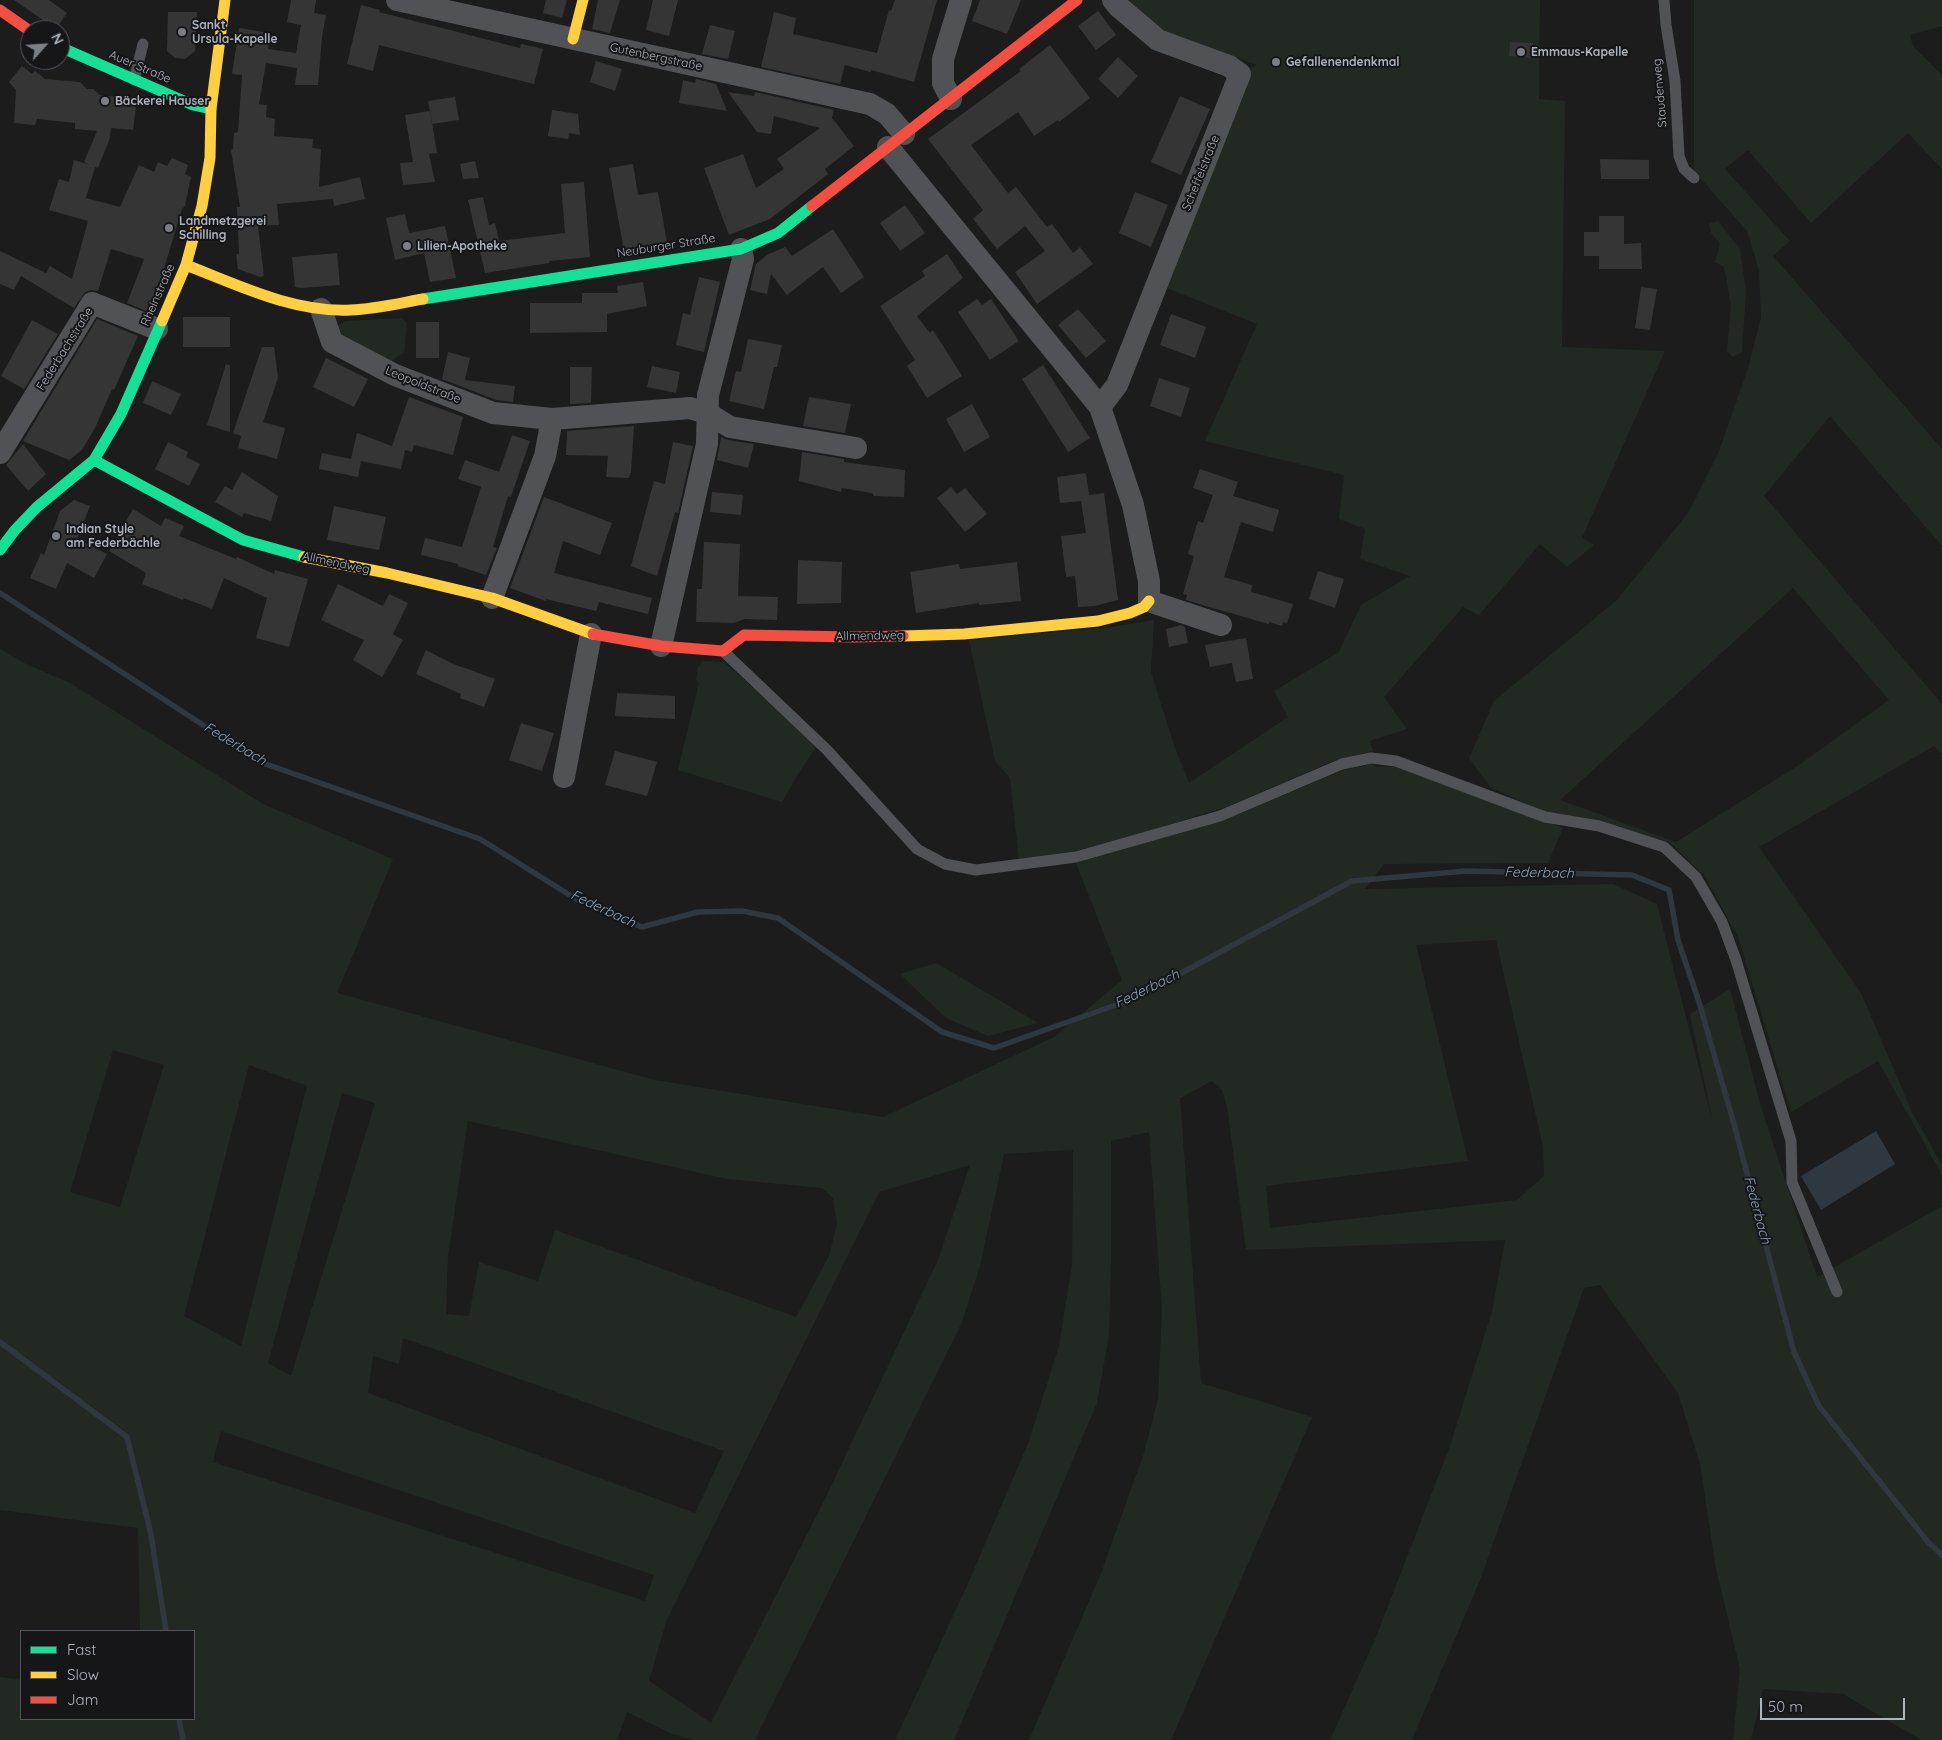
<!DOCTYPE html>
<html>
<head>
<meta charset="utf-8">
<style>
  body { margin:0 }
  #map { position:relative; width:1942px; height:1740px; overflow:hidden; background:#1c1c1c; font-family:Quicksand,sans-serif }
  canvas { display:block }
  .legend { position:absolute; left:20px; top:1630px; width:175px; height:90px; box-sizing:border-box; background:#161618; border:1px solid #53555a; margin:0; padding:6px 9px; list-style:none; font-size:15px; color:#aeb4bc }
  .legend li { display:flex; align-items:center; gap:10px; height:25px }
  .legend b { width:25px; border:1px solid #53555a }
  .north { position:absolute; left:20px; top:20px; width:50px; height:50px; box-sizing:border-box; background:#161618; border:1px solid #53555a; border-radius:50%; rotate:64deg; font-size:14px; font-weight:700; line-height:20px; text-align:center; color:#aeb4bc }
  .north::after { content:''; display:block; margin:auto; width:18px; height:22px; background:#7b7f84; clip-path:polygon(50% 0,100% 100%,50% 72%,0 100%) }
  .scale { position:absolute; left:1760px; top:1698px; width:145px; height:22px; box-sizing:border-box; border:2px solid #aeb4bc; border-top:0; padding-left:6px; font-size:15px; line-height:18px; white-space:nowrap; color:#aeb4bc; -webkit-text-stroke:4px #161618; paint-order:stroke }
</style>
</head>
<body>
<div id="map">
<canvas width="1942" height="1740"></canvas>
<ul class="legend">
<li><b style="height:6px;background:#16e098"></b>Fast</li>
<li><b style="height:6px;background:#ffcf43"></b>Slow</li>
<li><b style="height:6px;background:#f24e42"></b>Jam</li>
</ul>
<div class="north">N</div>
<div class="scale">50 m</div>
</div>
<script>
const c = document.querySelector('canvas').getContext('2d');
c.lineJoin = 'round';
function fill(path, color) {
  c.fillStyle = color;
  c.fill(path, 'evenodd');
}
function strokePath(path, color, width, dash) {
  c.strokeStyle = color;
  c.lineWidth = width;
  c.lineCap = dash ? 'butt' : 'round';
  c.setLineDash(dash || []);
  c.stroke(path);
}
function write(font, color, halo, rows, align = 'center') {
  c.font = font + ' Quicksand,sans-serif';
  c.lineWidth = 4;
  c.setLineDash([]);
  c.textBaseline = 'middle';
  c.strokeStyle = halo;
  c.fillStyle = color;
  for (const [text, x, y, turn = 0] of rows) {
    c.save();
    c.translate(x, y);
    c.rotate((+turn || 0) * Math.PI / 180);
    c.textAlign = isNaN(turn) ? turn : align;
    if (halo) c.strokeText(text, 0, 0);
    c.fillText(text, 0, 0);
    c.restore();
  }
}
fill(new Path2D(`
  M1125,0h415l-1,99 26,2 -3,246 103,4 -83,187 12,7 -27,22 -27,-23 -61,71 -16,-8 -79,90 23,32 -37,12 3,10 -40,10 -107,46 -81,25 -73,20 -53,7 -9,-81 -15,-17 -26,-121 142,-13 43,-7 -3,52 23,73 15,38 99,-66 -14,-26 65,-39 22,-47 49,-29 -50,-17 5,-30 -26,-10 5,-44 -139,-34 52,-117 -93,-37 87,-219 6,-3 -91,-33z
  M1694,0h248v26l-32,9 3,11 29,29v94l-34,-36 -97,90 -63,-73 -23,19 65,72 -17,15 169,193v97l-112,-130 -66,80 178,208v50l-8,-8 -175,101 102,146 51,119 30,53v10l-64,-114 -87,51 -53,-175 -34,-62 -35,-33 -126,-31 -53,-24 -21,-29 25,-57 122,-100 73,-89 29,-58 30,-86 13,-50 -2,-48 -12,-39 -53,-60zM1793,588l96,112 -90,65 -123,77 -116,-42z
  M1718,221l22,28 6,43 -4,60 -10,5 -5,-6 4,-46 -7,-38 -9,-5 5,-19 -9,-10 -2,-9z
  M402,318l5,5 -3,30 -12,7 -5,1 -50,-29 1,-6 7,-5z
  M0,649l26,15 44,19 193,121 130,55 -56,134 318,87 228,37 171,-80 68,-57 -46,-117 148,-43 120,-50 28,-6 5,3h19l167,61 -15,35 -164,1 -19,25 248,-5 44,20 56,219 -23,-109 40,-25 31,118 56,170 125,-71v534h-21l-78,-46 -80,-5 -12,51h-18l7,-71 -24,-100 -16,-105 -22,-71 -78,-108 -16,3 -104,292 -68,160h-82l46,-103 74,-191 42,-135 13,-71 -259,10 -19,-144 -5,-16 -10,-9 -32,17 21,285 111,34 -141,323h-142l71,-164 44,-123 14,-55 4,-88 -13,-178 -38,9v119l-2,75 -12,68 -143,337h-59l71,-152 63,-147 30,-95 13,-81 1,-115 -69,4 -24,112 -18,56 -207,418h-61l-24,-7 -43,-21 -10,28h-617v-63l21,3v39h173v-88h-54l-2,-103 -138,-18zM1496,940l47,207 1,29 -27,24 -247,28 -4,-42 202,-25 -52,-216zM113,1050l51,15 -44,142 -50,-15zM249,1065l58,21 -66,260 -57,-30zM342,1093l33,10 -84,273 -23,-13zM468,1121l259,58 95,9 11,10 4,26 -8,32 -33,61 -241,-87 -17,51 -59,-19 -10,54 -23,-2 2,-58zM970,1165l-32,95 -112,237 -115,226 -62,-42 17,-59 213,-430zM403,1338l321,113 -29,62 -327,-120 5,-37 26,8zM221,1431l433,144 -9,26 -432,-139z
  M703,661l21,1 74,66 18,19 -19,29 -15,26 -104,-32 21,-87 -3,-4 2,-12z
  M936,963l102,60 -50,13 -42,-18 -46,-44z`), '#222922');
fill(new Path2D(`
  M1876,1131l19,33 -74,46 -20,-34z`), '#2f383e');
strokePath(new Path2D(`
  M0,593l260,169 220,77 96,60 66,28 56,-15 44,-1 36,7 164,114 52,16 139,-49 219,-118 114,-10 166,4 37,15 9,50 21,62 35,122 60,228 25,54 109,136 14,13
  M0,1342l127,95 24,97 15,97
  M179,1719l4,21`), '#2f383e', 5.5);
fill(new Path2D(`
  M14,0h35l18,13 -11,16z
  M291,0h25l-2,13 12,2 -4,22 -4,48h-23l2,-17 -31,-5 -7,41 8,1 -1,12 9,2 -1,17 39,3 -1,9 9,1 -2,38 41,-10 5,22 -31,7 -1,-7 -56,5 2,21 -21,1 6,50 -4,1 -22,-8 -2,-15h3l-2,-47h3l-9,-57 2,-1 1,-16 4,-1 4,-57 -10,-1 7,-46 31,5 -2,16 28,4 5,-28 -14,-3z
  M546,0h21l-5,18 -19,-5z
  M598,0h22l-10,33 -18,-4z
  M653,0h25l-9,36 -23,-6z
  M895,0h42l-23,82 -43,-12 -1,2 -25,-7 -5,19 -79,-17 13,-55 22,6 -3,16 84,19 12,-43 2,1z
  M980,0h41l-14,34 -35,-13z
  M361,5l19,5 -1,2 141,36 1,-4 22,5 -9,35 -155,-39 -6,26 -26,-7z
  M1098,11l18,24 -20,15 -18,-24z
  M168,12h29l-2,39 -10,8 -10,-1 -8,-7z
  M710,25l25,6 -7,28 -26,-5z
  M1510,42l23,1 -1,15 -23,-2z
  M1050,45l40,53 -31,24 -1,-2 -24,16 -16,-24 -47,33 37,48 8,-6 31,40 5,-3 21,29 7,-6 13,17 -56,40 -22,-32 30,-21 -20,-25 -28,23 -24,-30 10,-9 -55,-71 93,-68 -2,-2z
  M1118,57l20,19 -20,22 -20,-19z
  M596,61l26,8 -7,22 -25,-9z
  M22,66l10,8 3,-3 10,8 35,3 7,7h6l7,6 37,4 -4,31 -22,-2 -1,10 -12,30 -3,-1 -9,31 34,9 19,-42 15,7 4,-10 9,4 5,-8 16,7 -3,9 6,3 -6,29 -3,3 -23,76 -10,27 -22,-9 17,-44 -33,-10 -13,42 -7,-1 -6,2 -11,16 -53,-32 -7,14 -14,-6v-33l46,22 4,-7 22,13 16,-58 -39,-11 10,-31 10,3 5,-22 16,5 -6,-3 13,-31 -22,-2v-6l-38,-4 -2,6 -21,-2 2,-33 -7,-8z
  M696,79l20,5 11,27 -48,-8 4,-23 12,3z
  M728,92l26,4 1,-4 79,18 -2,8 22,28 -29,23 3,5 -58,45 -41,16 -25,-67 39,-14 13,34 28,-19 -7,-10 43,-31 -46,-12 -3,18 -14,-2z
  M1180,96l30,13 -29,66 -30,-13z
  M455,97l4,23 -27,4 -4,-23z
  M552,110l26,4 2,21 -11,-2 -1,6 -20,-3z
  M430,111l7,42 -8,1 6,28 -32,3 -3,-22 13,-1 -8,-47z
  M1600,159l49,1v19h-48z
  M475,161l4,17 -16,1 -3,-15z
  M633,164l5,31 20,-3 9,51 -43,8 -15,-83z
  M584,182l6,75 -41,4v2l-64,10 -17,-73 15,-3 6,28 6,-2 4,18 66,-8 -4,-49z
  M1135,192l33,13 -17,42 -32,-14z
  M905,205l20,28 -25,18 -20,-28z
  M405,214l4,19 36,-7 11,52 -26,4 -6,-29 -29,7 -9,-42z
  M1599,216h25v28l17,-1 1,26h-43v-13h-15v-24h15z
  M833,229l31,48 -23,16 -18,-26 -36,28 -16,-21 -4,20 -17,-4 6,-26 11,-9 18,-8 7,9z
  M337,253l3,32 -38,3 -7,-1 -3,-30z
  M947,254l16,24 -46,38 13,17 3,-3 29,46 -35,22 -20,-32 8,-6 -35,-54 45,-30 -3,-5z
  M699,277l21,5 -16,70 -28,-7 7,-32 7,2z
  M643,282l4,24 -40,8v18l-77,1v-30h52v-10h36l-1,-7z
  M1641,287l16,2 -7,41 -15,-2z
  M977,299l5,6 9,-6 28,42 -29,19 -32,-48z
  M1078,309l28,32 -20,17 -28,-33z
  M1171,314l35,13 -11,31 -35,-13z
  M183,317h47v30h-47z
  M97,319l41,17 -24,54 -2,-1 -17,39 -13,22 -13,10 -46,-19z
  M32,320l26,14 -34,55 -23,-13z
  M416,322h23v36h-23z
  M748,339l34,6 -5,22h-3l-10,42 -35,-8 7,-30 5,1z
  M262,347h12l4,31 -15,44 22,6 -8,31 -39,-11 3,-12 -8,-3z
  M448,352l22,6 -5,22 50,6 -2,16 -17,-2 -54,-21z
  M326,358l42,21 -14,28 -41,-20z
  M226,364l4,1v67l-23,-7z
  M1043,365l47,73 -22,14 -46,-73z
  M652,366l28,6 -4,21 -29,-6z
  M570,367h22l-1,36 -21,1z
  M1159,378l31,10 -9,29 -31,-11z
  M152,381l29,13 -10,21 -28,-12z
  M409,397l54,20 -10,38 -39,-10 -2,7 -7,-2 -4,19 -40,-8 -3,16 -39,-8 3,-16 29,6 6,-26 35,13z
  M809,397l42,7 -6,29 -42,-7z
  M972,404l18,33 -26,15 -18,-33z
  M634,426l-3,46 -2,6 -23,-1 2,-21 -42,-1 1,-24z
  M512,435l18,6 -19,56 -3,-1 -15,51 4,1 -11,27 -28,-9v-2l-37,-9 4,-17 37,9 19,-60 -23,-8 7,-19 34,12z
  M721,437l7,3 26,4 -6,24 -31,-8z
  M168,442l20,10 -2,5 14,7 -11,22 -34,-17z
  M673,442l20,4 -15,67 -3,-1 -18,64 -26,-10 23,-85 11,3z
  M23,444l23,30 -18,17 -22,-26z
  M802,452l42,7v3l61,8 -1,27 -30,-1 -2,-3 -30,-5 -1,4 -42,-11z
  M1200,469l38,13 -5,14 46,14 -6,22 -32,-10 -17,55 28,8 -1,7 42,12 -6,19 -4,-1 -1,4 -13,-4v2l-53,-15 -30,-9 1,-5 -4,-1 11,-38 -6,-2 10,-33 5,2 10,-28 -20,-7z
  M242,472l36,24 -7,25 -27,-8 -2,4 -27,-15 10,-16 7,4z
  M1086,473l3,22 15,-2 14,107 -23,6 -17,1 -3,-31 -9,1 -5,-41 25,-3 -5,-32 -21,2 -3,-26z
  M951,487l6,7 8,-6 22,26 -22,18 -28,-34z
  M712,492l31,3 -2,20 -31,-3z
  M544,497l68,26 -12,32 -37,-14 -9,32 98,25 -4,16 -49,-12 -3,9 -50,-12v2l-36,-13z
  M74,500l16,6 -13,33 30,15 -13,24 -27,-15 -11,26 -26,-11 11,-25 3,2 16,-44z
  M334,506l52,11 -7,33 -52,-10z
  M133,509l28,17 4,-8 17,7 2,1 -5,10 57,23 1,-2 37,17 1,-4 33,9 -19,68 -33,-9 11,-40 -43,-20 -12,31 -28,-11 -1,2 -41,-16 4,-11 -37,-22z
  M704,542l36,2 -2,52 40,1 -1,23 -33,-1 -10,4 -38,-1 1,-33h5z
  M798,560l44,2 -1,41 -44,1z
  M1017,562l4,39 -42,4v-2l-63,10 -6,-41 49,-8 1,5z
  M1318,571l26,8 -9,29 -26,-9z
  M338,584l45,22 6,-12 19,9 -15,31 10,6 -21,37 -29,-17 11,-20 -43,-20z
  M1181,625l4,2 3,16 -19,4 -3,-18z
  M1246,638l7,41 -17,3 -4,-19 -22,4 -5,-22z
  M426,650l25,13 44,16 -11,28 -24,-9 1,-4 -45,-20z
  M617,693l58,3v23l-60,-3z
  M521,723l33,10 -12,38 -33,-11z
  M615,751l42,11 -10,34 -42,-11z`), '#353536');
strokePath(new Path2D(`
  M1664,0l2,25 9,56 4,75 5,13 10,9
  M134,80l9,-36
  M723,651l104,99 90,99 28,15 31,6 100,-13 144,-41 122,-52 29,-6 25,3 149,56 54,9 65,21 32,30 26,45 14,38 55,181 1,41 45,110`), '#505255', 11);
strokePath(new Path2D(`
  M397,0l473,104 17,10 17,20
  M951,99l-8,-16v-24l18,-59
  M888,147l212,260 33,98 16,76v20l72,24
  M321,309l11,33 63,33 98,38 59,6 138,-11 19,6 21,13 126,21
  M1100,407l17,-22 123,-311 -11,-8 -71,-26 -39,-33 -6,-7
  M0,453l92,-150 65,26
  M492,598l53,-142 7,-37
  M661,646l46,-202 1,-49 35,-136 -2,-10
  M564,777l27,-143`), '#505255', 22);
strokePath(new Path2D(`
  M60,47l133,58 18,4
  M423,299l318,-50 37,-16 34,-27
  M94,460l149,80 61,17
  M0,550l15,-20 22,-23 57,-47 27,-46 41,-93`), '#16e098', 11);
strokePath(new Path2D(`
  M573,39l10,-39
  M186,265c52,20 108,48 165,45 24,-1 49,-7 72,-11
  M162,321l24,-56 16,-59 8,-48 1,-49 14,-109
  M304,557l83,16 105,25 101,36
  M903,636l61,-2 134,-13 32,-8 14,-6 5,-6`), '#ffcf43', 11);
strokePath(new Path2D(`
  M0,10l30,21
  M812,206l265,-206
  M593,634l68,12 62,5 21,-16 111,2 48,-1`), '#f24e42', 11);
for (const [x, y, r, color] of [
  [182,32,5,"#7b7f84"],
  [1521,52,5,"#7b7f84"],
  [1276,62,5,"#7b7f84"],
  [105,101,5,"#7b7f84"],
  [169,228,5,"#7b7f84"],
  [407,246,5,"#7b7f84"],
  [56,536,5,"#7b7f84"]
]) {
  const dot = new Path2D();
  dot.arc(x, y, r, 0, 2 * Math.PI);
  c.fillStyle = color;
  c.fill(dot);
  strokePath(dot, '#161618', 2);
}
write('bold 12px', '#aeb4bc', '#161618', [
  ["Sankt",192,25],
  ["Ursula-Kapelle",192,39],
  ["Emmaus-Kapelle",1531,52],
  ["Gefallenendenkmal",1286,62],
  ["Bäckerei Hauser",115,101],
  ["Landmetzgerei",179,221],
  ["Schilling",179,235],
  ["Lilien-Apotheke",417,246],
  ["Indian Style",66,529],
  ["am Federbächle",66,543]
], 'left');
write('12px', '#aeb4bc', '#161618', [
  ["Gutenbergstraße",656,57,12],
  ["Auer Straße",140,67,23],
  ["Staudenweg",1660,93,-95],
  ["Scheffelstraße",1201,173,-68],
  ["Neuburger Straße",666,246,-9],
  ["Rheinstraße",158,295,-66],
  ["Federbachstraße",65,349,-58],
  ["Leopoldstraße",423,385,22],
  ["Allmendweg",336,563,12],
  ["Allmendweg",870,636,-1]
]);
write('italic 14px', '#87a3b5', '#161618', [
  ["Federbach",235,744,31],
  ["Federbach",1539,873,1],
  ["Federbach",603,909,25],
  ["Federbach",1147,989,-26],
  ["Federbach",1757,1210,75]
]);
</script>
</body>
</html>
